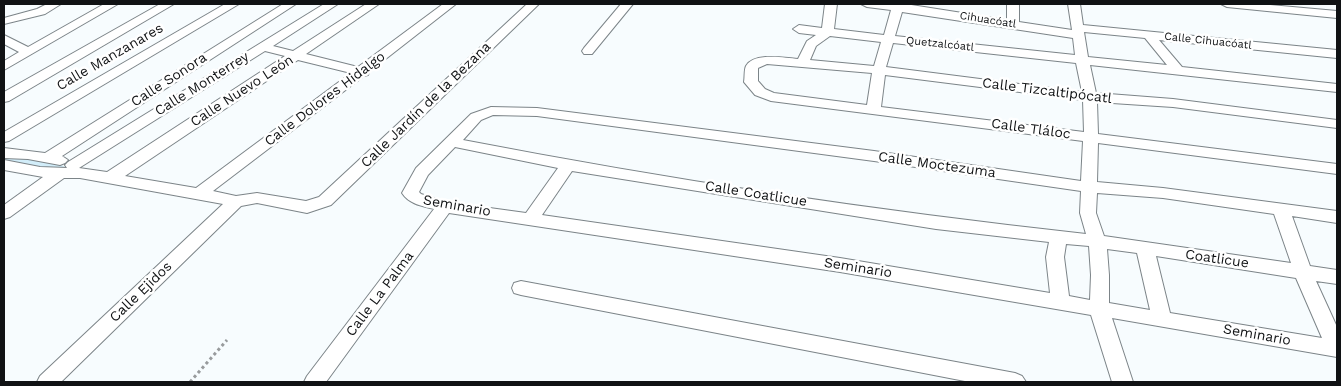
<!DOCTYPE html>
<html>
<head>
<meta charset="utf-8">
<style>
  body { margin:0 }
  #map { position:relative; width:1341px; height:386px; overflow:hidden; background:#f7fcfe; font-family:"Work Sans",sans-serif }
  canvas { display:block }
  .frame { position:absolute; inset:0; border:5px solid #101214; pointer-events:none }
</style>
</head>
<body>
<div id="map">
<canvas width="1341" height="386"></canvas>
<div class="frame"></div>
</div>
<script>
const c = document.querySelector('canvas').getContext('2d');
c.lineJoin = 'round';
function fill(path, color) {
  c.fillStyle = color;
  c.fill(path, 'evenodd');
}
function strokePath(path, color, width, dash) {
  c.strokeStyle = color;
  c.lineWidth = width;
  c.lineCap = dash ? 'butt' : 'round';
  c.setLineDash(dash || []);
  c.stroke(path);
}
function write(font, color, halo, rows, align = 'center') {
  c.font = font + ' "Work Sans",sans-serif';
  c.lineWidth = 5;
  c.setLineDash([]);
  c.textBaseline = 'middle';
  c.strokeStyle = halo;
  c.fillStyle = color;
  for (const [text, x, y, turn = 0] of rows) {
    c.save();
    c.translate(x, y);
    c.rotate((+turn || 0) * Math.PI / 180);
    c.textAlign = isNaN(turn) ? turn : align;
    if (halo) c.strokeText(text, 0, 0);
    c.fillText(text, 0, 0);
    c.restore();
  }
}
fill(new Path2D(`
  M10,155l49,9 6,3 -4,4 -57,-10v-5z`), '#d2edf9');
const minor = new Path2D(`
  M47,4h14l-16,10 -41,10v-6l33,-9z
  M104,4h14l-114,66v-9l15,-9 -15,-8v-9l24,12z
  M160,4h14l-165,97 -5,1v-10z
  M225,4h14l-230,137 -5,1v-10z
  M283,4h13l-234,152 6,4 -3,3 -5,2 -32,-6 -24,-1v-10l41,5z
  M324,4h14l-65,42 20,5 73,-47h13l-73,50 52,13 85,-63h13l-87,68 -1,3 -4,1 -151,115 23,5 21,-3 49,8 13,-4 208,-193h12l-208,201 -24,8 -50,-10 -16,3 -180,176h-24l3,-6 183,-172 -143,-26h-16l-54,39 -6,2v-14l39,-28 -39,-7v-10l36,7 27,1 -2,-3 3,-3zM265,51l20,5 -178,116 -28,-4zM298,60l53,13 -155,115 -71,-12z
  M621,4h12l-41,50h-8l-2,-3 2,-3z
  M825,4h12l-3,25 50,6 7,-25 -24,-3 -6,-3h44l102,16v-16h12v18l53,8 -4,-26h12l3,21 254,25v8l-178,-18 23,27 155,17v8l-247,-27 6,28 77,6 164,21v8l-164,-21 -76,-5 1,32 239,30v10l-239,-31 -1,39 66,6 174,23v12l-45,-7 18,50 27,4v14l-21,-3 21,46v30l-225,-39 21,64h-21l-21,-67 -251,-43 -391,-59 -123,169h-22l3,-6 127,-167c-12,-3 -25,-5 -32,-16l14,-25 55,-54 20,-7 46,1 337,43 207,30 2,-40 -312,-40 -16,-6 -11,-13c1,-5 0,-12 2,-16 8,-14 39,-8 52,-7l9,-18 9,-6 -17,-2 -6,-4 6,-4 23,3zM902,12l171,26 2,17 -180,-19zM1084,32l61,6 22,27 -79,-8zM830,36l51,6 -7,24 -64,-6 6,-14zM893,43l183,20 6,29 -196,-25zM767,64l105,9 -5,32 -93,-12 -9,-4 -7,-8v-13zM885,75l198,25 1,32 -203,-25zM493,115l44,1 337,45 207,30 -1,22 6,21c-209,-23 -417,-54 -623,-94l18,-20zM455,147l103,21 -32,45 -80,-11 -25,-8 -2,-2 9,-17zM572,171l364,58 113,13 -3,15 4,36 -210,-35 -298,-43zM1097,193l66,5 111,16 17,49 -187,-27 -8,-23zM1066,244l23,2 2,29 -1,25 -21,-4 -5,-39zM1107,249l30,4 13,57 -41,-7v-28zM1156,256l140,22 26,60 -152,-25z
  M1221,4h38l78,7v7l-110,-11z
  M521,281l494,92 7,3 4,6h-56l-449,-87 -7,-2 -2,-5 2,-5z`);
strokePath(minor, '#7c8488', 2);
strokePath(new Path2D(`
  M190,382l37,-42`), '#989b9d', 3, [3, 3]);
fill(minor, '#fff');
write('11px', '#101214', '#fff', [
  ["Cihuacóatl",988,20,9],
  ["Calle Cihuacóatl",1208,41,6],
  ["Quetzalcóatl",940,44,6]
]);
write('14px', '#101214', '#fff', [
  ["Calle Manzanares",110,57,-30],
  ["Calle Sonora",169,80,-33],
  ["Calle Monterrey",202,84,-32],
  ["Calle Nuevo León",242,91,-33],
  ["Calle Tizcaltipócatl",1047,91,7],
  ["Calle Dolores Hidalgo",325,99,-37],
  ["Calle Jardín de la Bezana",426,105,-44],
  ["Calle Tláloc",1031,129,8],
  ["Calle Moctezuma",937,165,8],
  ["Calle Coatlicue",756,194,9],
  ["Seminario",457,206,10],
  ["Coatlicue",1217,259,8],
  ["Seminario",858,268,9],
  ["Calle Ejidos",141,292,-44],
  ["Calle La Palma",380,294,-53],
  ["Seminario",1257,335,10]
]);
</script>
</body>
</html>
